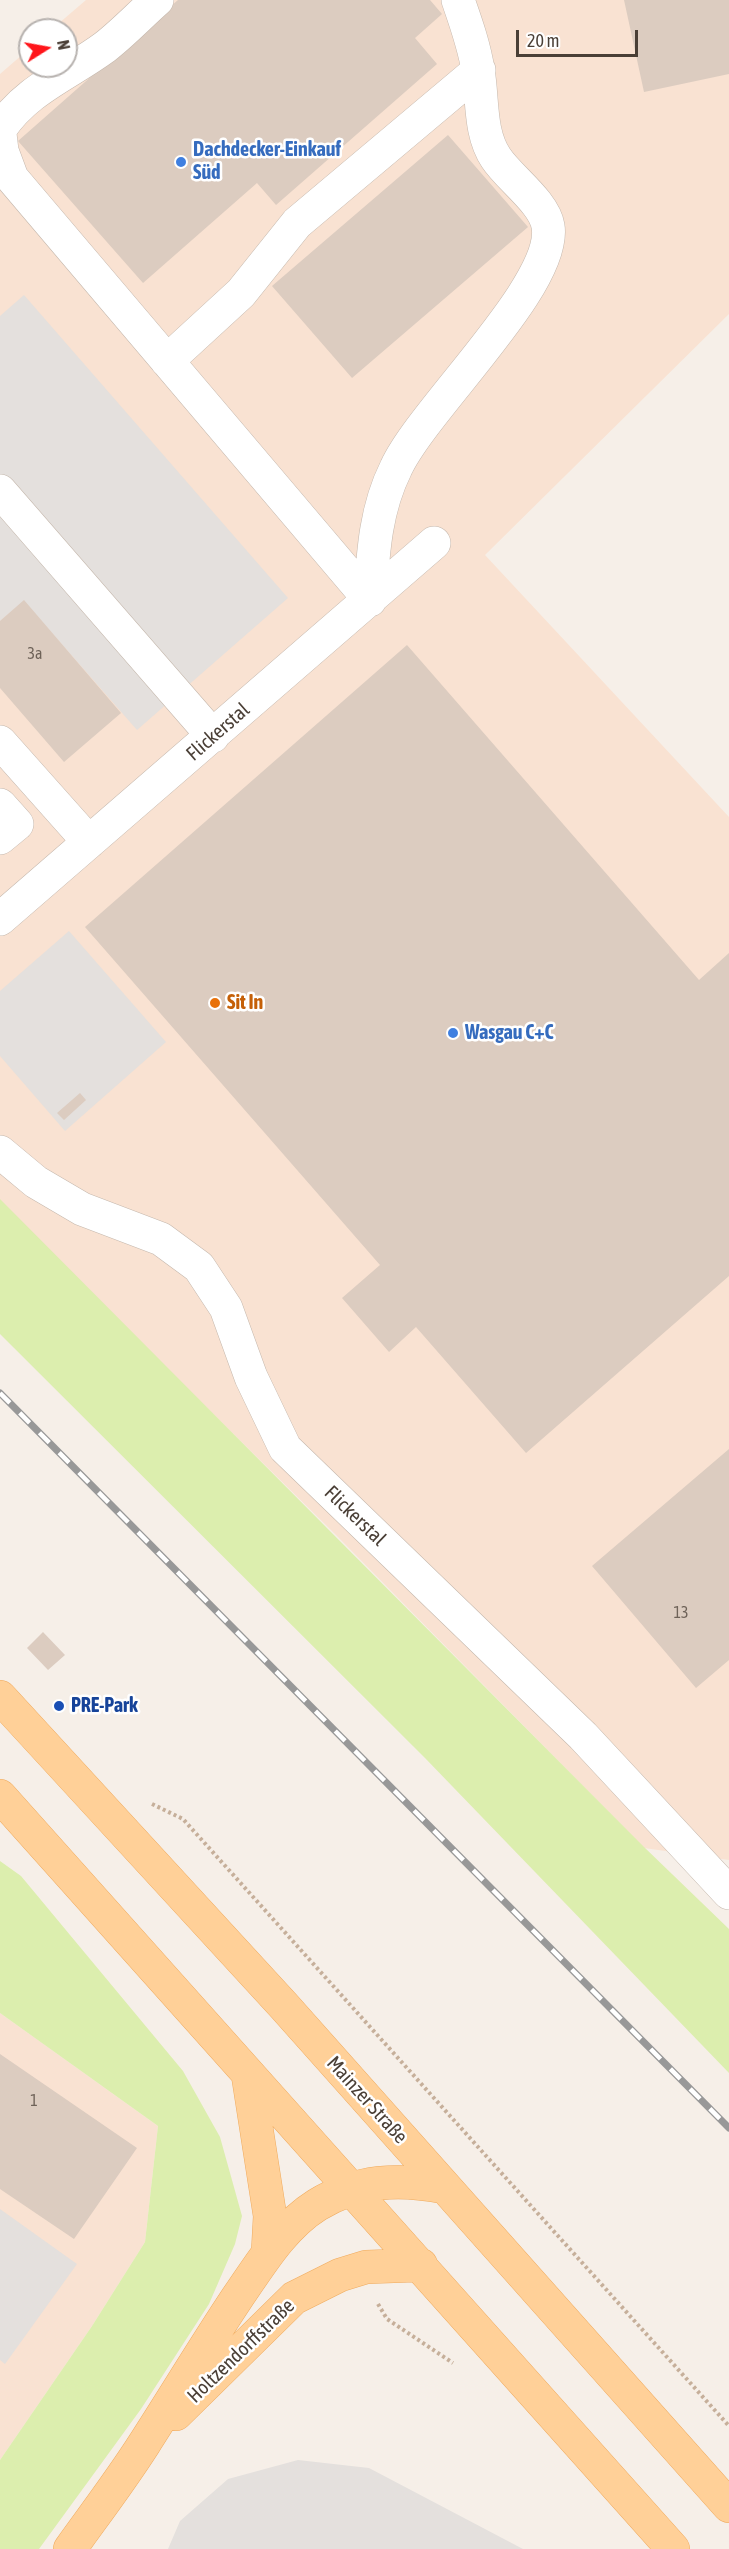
<!DOCTYPE html>
<html>
<head>
<meta charset="utf-8">
<style>
  body { margin:0 }
  #map { position:relative; width:729px; height:2549px; overflow:hidden; background:#f6efe8; font-family:"Asap Condensed",sans-serif }
  canvas { display:block }
  .north { position:absolute; left:18px; top:18px; width:60px; height:60px; box-sizing:border-box; background:#fff; border:2px solid #b7b2af; border-radius:50%; rotate:79deg; font-size:16px; font-weight:700; line-height:24px; text-align:center; color:#4a3f36 }
  .north::after { content:''; display:block; margin:auto; width:21px; height:27px; background:#ff161b; clip-path:polygon(50% 0,100% 100%,50% 72%,0 100%) }
  .scale { position:absolute; left:516px; top:30px; width:122px; height:27px; box-sizing:border-box; border:3px solid #4a3f36; border-top:0; padding-left:8px; font-size:18px; line-height:21px; white-space:nowrap; color:#4a3f36; -webkit-text-stroke:4px #fff; paint-order:stroke }
</style>
</head>
<body>
<div id="map">
<canvas width="729" height="2549"></canvas>
<div class="north">N</div>
<div class="scale">20 m</div>
</div>
<script>
const c = document.querySelector('canvas').getContext('2d');
c.lineJoin = 'round';
function fill(path, color) {
  c.fillStyle = color;
  c.fill(path, 'evenodd');
}
function strokePath(path, color, width, dash) {
  c.strokeStyle = color;
  c.lineWidth = width;
  c.lineCap = dash ? 'butt' : 'round';
  c.setLineDash(dash || []);
  c.stroke(path);
}
function write(font, color, halo, rows, align = 'center') {
  c.font = font + ' "Asap Condensed",sans-serif';
  c.lineWidth = 5;
  c.setLineDash([]);
  c.textBaseline = 'middle';
  c.strokeStyle = halo;
  c.fillStyle = color;
  for (const [text, x, y, turn = 0] of rows) {
    c.save();
    c.translate(x, y);
    c.rotate((+turn || 0) * Math.PI / 180);
    c.textAlign = isNaN(turn) ? turn : align;
    if (halo) c.strokeText(text, 0, 0);
    c.fillText(text, 0, 0);
    c.restore();
  }
}
fill(new Path2D(`
  M86,0h643v314l-244,241 244,262v1043l-85,-12 -308,-313 -336,-331v-1130l30,-26v18h36v-36h-15z
  M0,2013l158,113 -13,116 -53,84 -92,134z`), '#f9e2d2');
fill(new Path2D(`
  M0,1199l644,648 85,82v144l-304,-315 -425,-424z
  M0,1861l21,15 162,195 37,66 22,79 -7,28 -26,60 -68,105 -102,140h-39v-89l92,-134 53,-84 13,-116 -158,-113z`), '#dceeae');
fill(new Path2D(`
  M24,295l264,303 -151,132 -113,-129 -24,20v-305z
  M69,931l97,111 -101,89 -65,-75v-65z
  M0,2209l77,55 -72,100 -5,-4z
  M298,2460l71,8 154,81h-355l12,-28 48,-42z`), '#e4e0dd');
fill(new Path2D(`
  M178,0h252l12,14 -27,24 22,26 -161,141 -19,-22 -114,100 -125,-142z
  M624,0h105v74l-85,18z
  M448,135l80,92 -176,151 -80,-92z
  M24,600l97,113 -57,49 -64,-74v-67z
  M407,645l292,335 30,-27v323l-203,177 -110,-126 -27,25 -47,-54 38,-33 -295,-338z
  M80,1093l6,7 -22,20 -7,-7z
  M729,1449v211l-33,28 -104,-122z
  M43,1632l22,23 -17,15 -21,-22z
  M0,2054l137,94 -63,91 -74,-50z`), '#dcccc0');
const minor = new Path2D(`
  M0,129c27,-40 67,-54 105,-82 18,-14 35,-32 52,-47
  M0,134l2,17 10,27 358,422
  M167,361l74,-68 56,-70 182,-153
  M0,491l213,245
  M370,600c3,-46 5,-90 26,-132 27,-59 162,-184 152,-242 -4,-24 -39,-48 -52,-68 -17,-25 -13,-60 -18,-88 -4,-25 -12,-47 -20,-70
  M0,742l89,100
  M0,805l17,19 -17,14
  M0,919l434,-376
  M0,1152l36,30 46,27 79,30 38,28 27,41 25,69 34,71 298,288 146,157`);
const major = new Path2D(`
  M0,1697l284,309 445,500
  M0,1796l673,753
  M248,2075l22,141 -2,36
  M176,2414l118,-116 46,-23 26,-8 55,-2
  M70,2549c25,-35 51,-69 74,-105 31,-48 61,-98 93,-146 23,-33 45,-71 80,-93 41,-25 81,-27 127,-18`);
strokePath(minor, '#c5b8ad', 34);
strokePath(major, '#efaa5d', 34);
strokePath(new Path2D(`
  M152,1804l31,15 546,607
  M378,2304l9,15 66,44`), '#c6af9a', 4, [3, 3]);
strokePath(minor, '#fff', 33);
strokePath(major, '#ffd098', 33);
const rail = new Path2D(`
  M0,1393l729,735`);
strokePath(rail, '#989898', 7);
strokePath(rail, '#fff', 4.5, [14]);
for (const [x, y, r, color] of [
  [181,162,6,"#3f7fe0"],
  [215,1003,6,"#e8710a"],
  [453,1033,6,"#3f7fe0"],
  [59,1706,6,"#1a4fb4"]
]) {
  const dot = new Path2D();
  dot.arc(x, y, r, 0, 2 * Math.PI);
  c.fillStyle = color;
  c.fill(dot);
  strokePath(dot, '#fff', 2);
}
write('16px', '#6e6258', null, [
  ["3a",35,654],
  ["13",681,1613],
  ["1",34,2101]
]);
write('bold 20px', '#366cbe', '#fff', [
  ["Dachdecker-Einkauf",193,150],
  ["Süd",193,173],
  ["Wasgau C+C",465,1033]
], 'left');
write('20px', '#4a3f36', '#fff', [
  ["Flickerstal",218,732,-41],
  ["Flickerstal",355,1516,44],
  ["Mainzer Straße",367,2100,48],
  ["Holtzendorffstraße",241,2351,-44]
]);
write('bold 20px', '#c56008', '#fff', [
  ["Sit In",227,1003]
], 'left');
write('bold 20px', '#164399', '#fff', [
  ["PRE-Park",71,1706]
], 'left');
</script>
</body>
</html>
